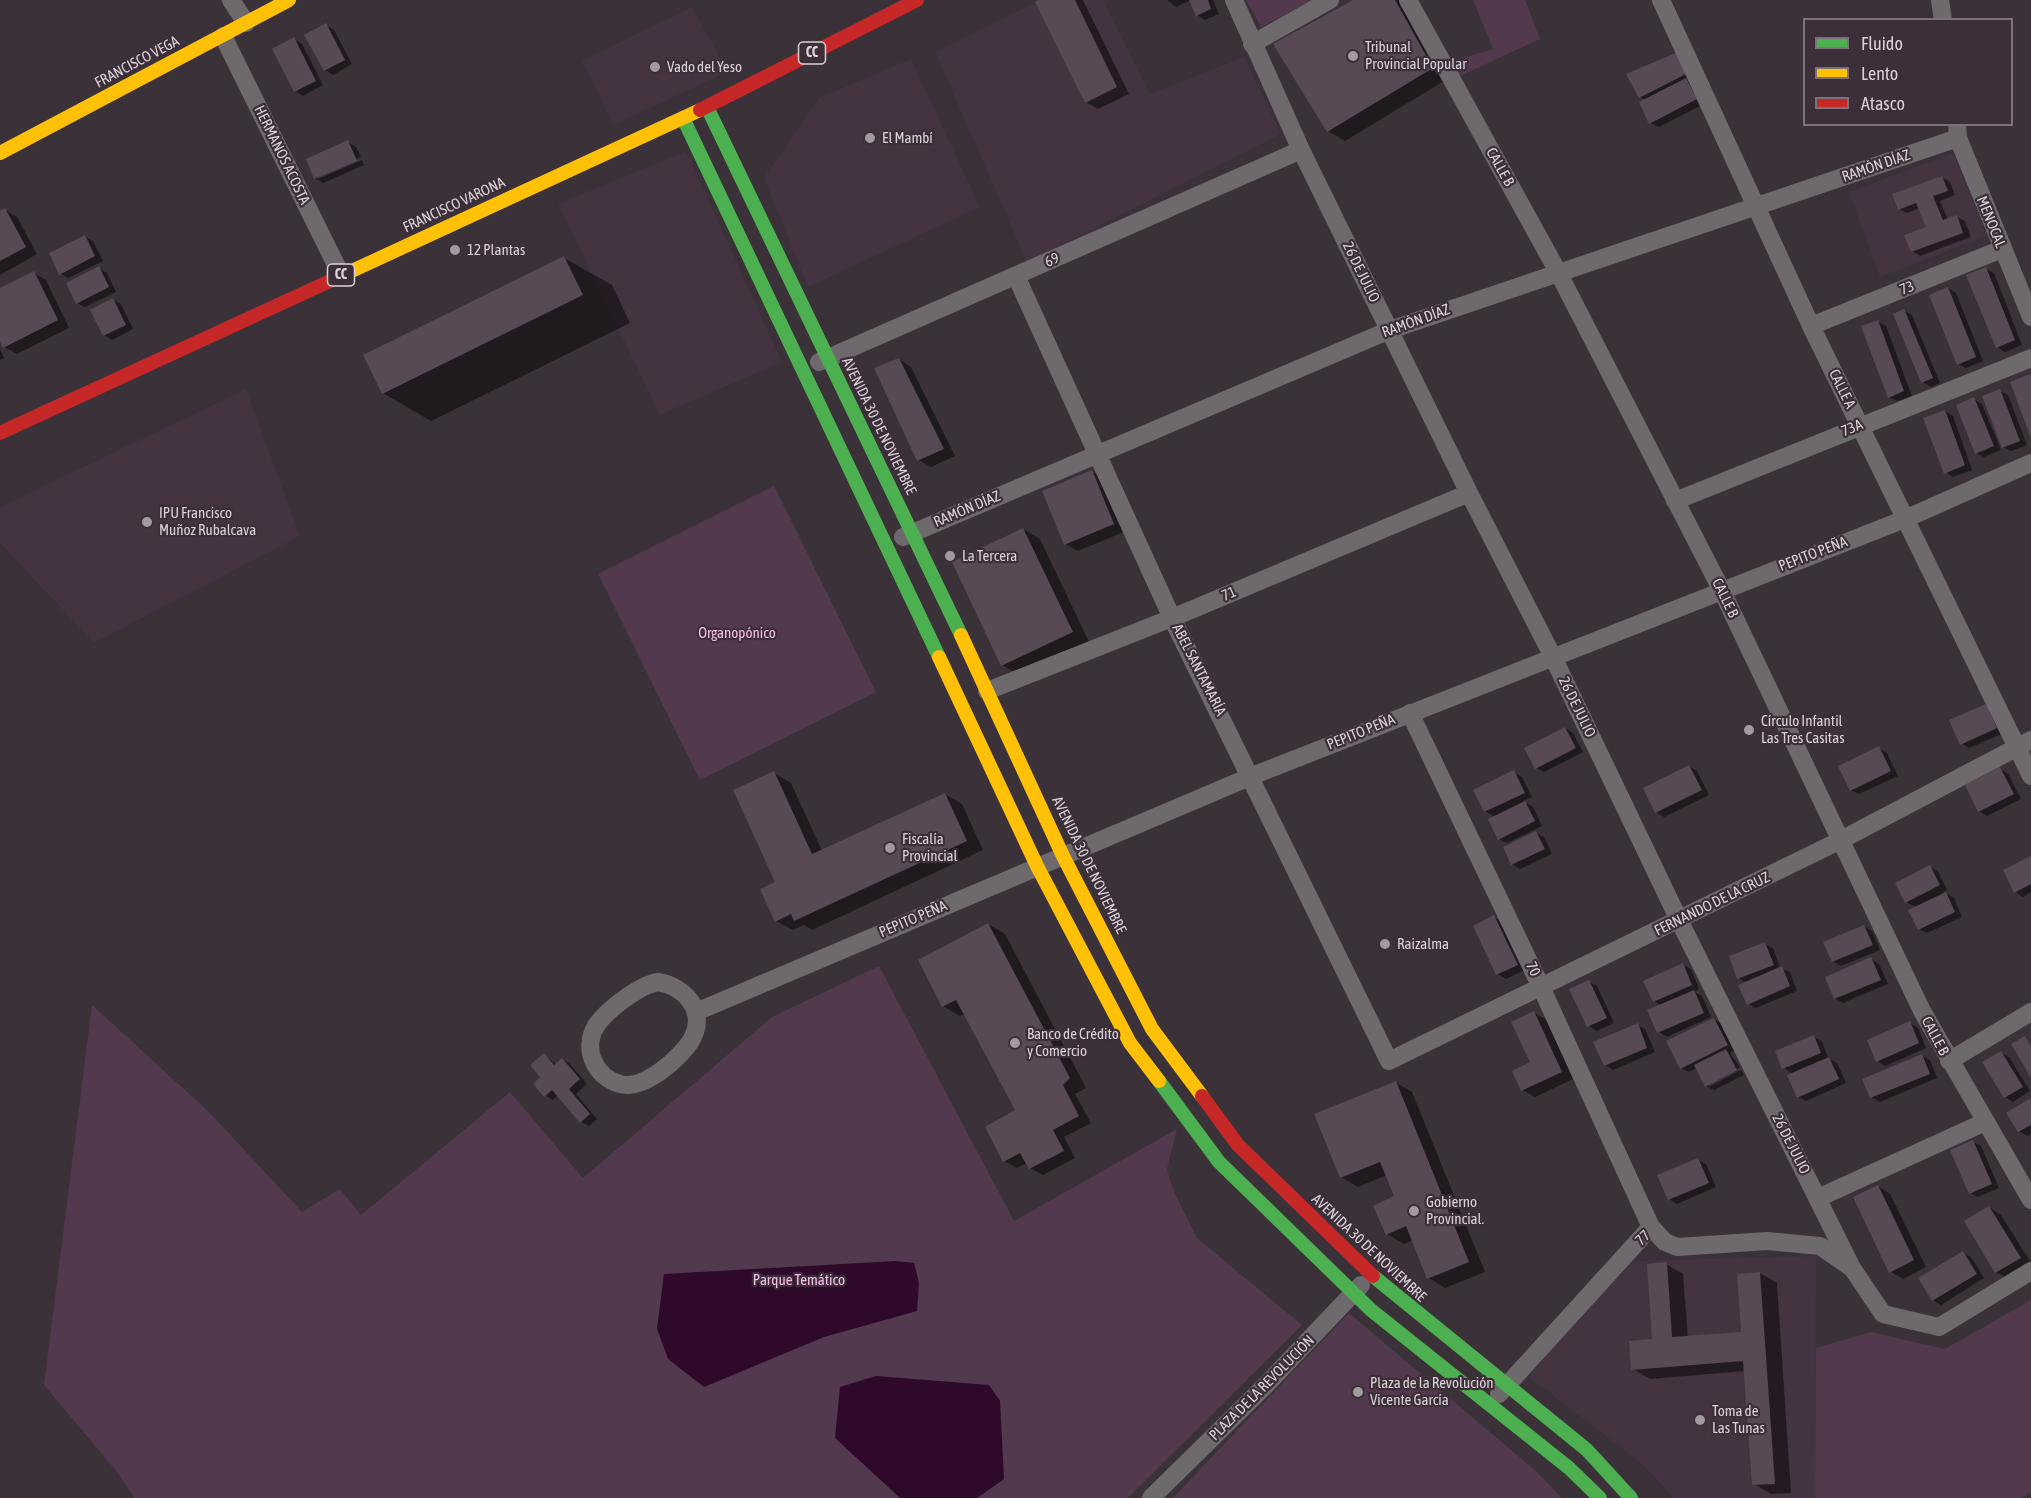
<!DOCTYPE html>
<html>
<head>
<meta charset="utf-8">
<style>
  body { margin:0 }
  #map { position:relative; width:2031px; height:1498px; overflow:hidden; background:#3a3238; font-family:"Asap Condensed",sans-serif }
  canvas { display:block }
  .legend { position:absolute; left:1803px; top:18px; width:210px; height:108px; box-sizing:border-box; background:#3d2f39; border:2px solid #7c7079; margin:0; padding:8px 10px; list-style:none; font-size:18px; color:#dbd2d9 }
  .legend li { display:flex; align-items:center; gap:12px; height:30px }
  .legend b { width:30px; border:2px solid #7c7079 }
</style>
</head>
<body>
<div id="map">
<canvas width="2031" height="1498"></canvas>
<ul class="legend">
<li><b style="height:8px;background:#4caf50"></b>Fluido</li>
<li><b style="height:8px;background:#ffc107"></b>Lento</li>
<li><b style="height:8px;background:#c62828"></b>Atasco</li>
</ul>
</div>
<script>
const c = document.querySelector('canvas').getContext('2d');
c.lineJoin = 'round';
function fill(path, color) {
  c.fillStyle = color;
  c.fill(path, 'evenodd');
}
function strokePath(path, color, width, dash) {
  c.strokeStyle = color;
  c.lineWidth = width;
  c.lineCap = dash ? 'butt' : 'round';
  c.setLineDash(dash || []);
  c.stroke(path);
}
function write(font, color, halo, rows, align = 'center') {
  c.font = font + ' "Asap Condensed",sans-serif';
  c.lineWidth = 4.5;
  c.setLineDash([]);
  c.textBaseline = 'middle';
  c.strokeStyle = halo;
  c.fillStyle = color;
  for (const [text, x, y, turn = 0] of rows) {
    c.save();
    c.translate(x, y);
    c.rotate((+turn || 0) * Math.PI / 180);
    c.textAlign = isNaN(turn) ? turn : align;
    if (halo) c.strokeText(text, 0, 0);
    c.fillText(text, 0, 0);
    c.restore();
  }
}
fill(new Path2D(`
  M1041,0h62l47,94 94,-37 37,77 -254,128 -92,-210z
  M692,7l36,65 -115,53 -31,-64z
  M911,59l69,148 -172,80 -44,-109 55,-80z
  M686,151l96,211 -122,53 -102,-211z
  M1953,153l34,83 -107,41 -31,-85z
  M246,389l54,147 -206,107 -94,-100v-36z
  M1816,1256l-1,242h-141l-33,-35 -112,-86 52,-63 53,-53z`), '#443341');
fill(new Path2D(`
  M1246,0h66l-51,27z
  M1473,0h52l15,39 -80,37 -9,-14 42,-13z
  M774,486l102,206 -176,88 -102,-206z
  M879,966l135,255 163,-92 -10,40 7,23 23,46 105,87 -174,173h-994l-16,-25 -74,-88 48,-380 117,107 93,100 38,-23 21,26 149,-123 73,86 189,-161z
  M2031,1300v192l-10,6h-206l1,-150 55,-16 74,17z
  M1349,1313l187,158 26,27h-389z`), '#53394d');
fill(new Path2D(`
  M896,1261l18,2 5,20 -2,28 -93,26 -120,50 -36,-28 -11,-30 7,-55z
  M876,1376l113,9 11,16 4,78 -27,19h-77l-65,-60 5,-51z`), '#2e0929');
fill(new Path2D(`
  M1042,0h41l46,94 -31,15 -12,-7z
  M1167,0h46l6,14 -14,6 -8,-5 -6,-15 -15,7z
  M1357,0h49l43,78 -104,63 -17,-10z
  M326,25l8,5 18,34 -19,11 -8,-5z
  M294,39l8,5 21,41 -20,11 -8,-5z
  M1678,53l18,25 -8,3 6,4 10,19 -45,23 -8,-4 -5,-23 -6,-3z
  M348,142l8,5 5,10 -43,19v3l44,-19 2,5 -41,18 -8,-5z
  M1942,177l8,5 5,13 -15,6 8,19 9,-3 8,4 6,16 -51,19 -8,-5 16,-24 -8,-19 -13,5 -8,-4z
  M5,210l12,7 20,37 -37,21v-62z
  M85,237l8,4 10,20 -35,17 -8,-5z
  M564,258l48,27 18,38 -199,98 -48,-28z
  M99,268l8,5 9,19 -31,15 -8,-4z
  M1985,269l9,4 28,72 -17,7 -8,-5z
  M34,273l12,7 23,48 -52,26 -13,-7 -4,-9v-48z
  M1948,288l8,5 27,68 -17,7 -8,-4z
  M113,300l8,4 12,25 -21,11 -8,-5z
  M1904,311l8,4 28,68 -9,4 -8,-5z
  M1878,322l8,4 26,70 -15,5 -8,-4z
  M0,349l4,9 -4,2z
  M899,359l12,8 44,89 -24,11 -12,-7z
  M2000,391l8,4 19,50 -16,6 -8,-4z
  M1974,399l8,5 19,46 -17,7 -8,-4z
  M1945,411l8,5 19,54 -19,7 -8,-5z
  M1092,472l12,7 22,52 -48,20 -13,-7z
  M1023,529l17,10 49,103 -70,33 -17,-10z
  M1986,705l18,28 -35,15 -8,-5z
  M1565,728l8,5 10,19 -39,20 -8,-4z
  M1879,748l8,5 11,23 -39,18 -8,-4z
  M1689,766l8,5 12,24 -45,22 -8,-5z
  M2000,769l8,5 13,25 -34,17 -8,-5z
  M1514,772l8,5 10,20 -9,4 10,6 9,19 -35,17 -8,-4 -4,-22 -10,-6z
  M774,773l17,10 31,68 123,-57 17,10 21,46 -171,80 -8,-5 -11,5 -17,-9z
  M1536,833l8,4 8,17 -32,15 -8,-5z
  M2031,857v35l-8,5 -8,-5z
  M1930,867l8,4 9,19 -4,2 11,6 8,19 -35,16 -8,-4 -3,-22 -10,-5z
  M1494,917l8,5 23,48 -19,9 -8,-5z
  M988,924l17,10 81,154 -11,6 16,29 -27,14 11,21 -32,17 -13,-7 -3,-5 -10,5 -13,-7 14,-50 -53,-97 -5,2 -17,-10 -23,-45z
  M1864,926l8,5 8,19 -39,16 -8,-5z
  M1765,944l8,4 7,20 10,4 7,19 -41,17 -8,-4 -1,-21 -8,-5z
  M1871,959l8,5 9,20 -45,19 -8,-5z
  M1683,965l8,4 8,20 -5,3 8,4 9,21 -44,20 -8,-5 3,-26 -8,-5z
  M1589,982l8,4 17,37 -17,8 -8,-5z
  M1534,1013l13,7 26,59 -38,18 -13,-7 10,-27z
  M1714,1019l8,5 13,26 -5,3 10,14 -31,16v4l32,-17 3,5 -30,15 -8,-4 -9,-18 -8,4 -8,-4z
  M1910,1023l8,5 8,20 -41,18 -8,-5z
  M1637,1025l8,4 10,23 -42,18 -8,-5z
  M1814,1037l8,4 6,17 9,5 9,20 -40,18 -8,-4 -5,-23 -9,-6z
  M2001,1053l8,4 21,34 -17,11 -8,-5z
  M544,1055l13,10 5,-6 8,5 17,20 -11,10 21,25 -8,7 -8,-4 -23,-27 -5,5 -8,-5 -3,-17z
  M1922,1056l8,4 7,18 -57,24 -8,-5 -8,-18z
  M1395,1082l17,10 73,180 -40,16 -16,-10 -16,-38 -9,4 -17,-10 9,-37 -9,-22 -29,12 -17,-10z
  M2031,1100v34l-4,2 -8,-5 -11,-17z
  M1973,1142l8,4 18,42 -21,9 -8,-4z
  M1698,1160l8,4 10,23 -39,17 -8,-5z
  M1878,1186l12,8 36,73 -23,12 -12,-7z
  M1989,1207l12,8 30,48 -22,16 -13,-7 -30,-50z
  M1963,1253l8,4 13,21 -43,27 -8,-5z
  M1666,1264l17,10 5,64 55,-4 17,-61 17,10 14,210 -20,1 -17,-10 -9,-113 -95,8 -17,-10 20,-29z`), '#0007');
fill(new Path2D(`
  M1038,0h37l42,87 -32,16 -50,-101z
  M1189,0h19l3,9 -15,7z
  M1353,0h42l38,68 -106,64 -54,-88z
  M326,23l19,37 -21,11 -20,-36z
  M294,37l22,44 -22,11 -22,-43z
  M1678,52l10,21 -49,25 -13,-24z
  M1686,78l11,21 -48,25 -10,-22z
  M348,140l9,21 -43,18 -8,-20z
  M1942,176l6,15 -15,5 10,24 14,-5 6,18 -52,19 -7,-17 22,-8 -10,-24 -18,7 -6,-16z
  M5,208l21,39 -26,14v-50z
  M85,235l10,21 -36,19 -10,-22z
  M564,256l19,39 -201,99 -19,-39z
  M99,266l10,21 -33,17 -10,-21z
  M1986,267l29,73 -19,8 -30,-73z
  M34,271l24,49 -55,28 -3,-6v-54z
  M1948,287l28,70 -19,8 -28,-70z
  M113,298l13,27 -23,11 -13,-26z
  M1904,309l29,69 -12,5 -28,-69z
  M1878,320l26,71 -16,7 -27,-72z
  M899,358l45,91 -27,12 -43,-93z
  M2030,374l1,2v62l-21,-56z
  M2000,389l20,52 -18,7 -20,-52z
  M1974,397l20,49 -19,8 -19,-49z
  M1945,410l20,55 -21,9 -21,-56z
  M1092,470l22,54 -50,21 -22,-54z
  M1023,528l50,104 -72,34 -49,-104z
  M1986,704l11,24 -37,17 -11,-25z
  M1565,727l11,21 -41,21 -11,-21z
  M1879,746l12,25 -41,20 -12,-25z
  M1689,765l13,25 -47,23 -12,-25z
  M2000,767l14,27 -36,18 -13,-27z
  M1514,770l11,23 -41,19 -11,-22z
  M774,771l38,83 133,-61 22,48 -173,80 -3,-7 -16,8 -15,-33 15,-7 -42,-92z
  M1525,801l10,20 -37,19 -10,-21z
  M1536,831l9,18 -34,16 -8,-18z
  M2031,856v28l-17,9 -11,-23z
  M1930,865l10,20 -35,18 -10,-20z
  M1946,892l9,20 -37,18 -10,-20z
  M1494,915l24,50 -22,10 -23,-49z
  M988,923l82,155 -7,7 16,31 -26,14 11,21 -35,18 -9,-16 -17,9 -18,-35 30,-17 -59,-110 -14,7 -24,-47z
  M1864,925l9,20 -41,17 -9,-20z
  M1765,942l9,23 -37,14 -8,-23z
  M1871,957l10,23 -47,19 -9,-22z
  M1683,963l9,22 -39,17 -10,-21z
  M1782,966l8,20 -43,19 -9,-20z
  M1589,980l18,38 -20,9 -18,-38z
  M1694,990l10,23 -47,20 -10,-23z
  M1534,1011l28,61 -41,19 -9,-20 18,-9 -19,-40z
  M1714,1018l14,27 -48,24 -14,-28z
  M1910,1021l9,22 -43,19 -9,-22z
  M1638,1023l9,25 -43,18 -11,-24z
  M1814,1035l7,18 -39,16 -7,-18z
  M2025,1036l6,10v32l-20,-34z
  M1726,1049l11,21 -32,17 -11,-22z
  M2001,1051l22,36 -19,11 -22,-36z
  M544,1053l10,12 8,-7 18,21 -11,10 21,25 -10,9 -28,-33 -8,7 -11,-13 7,-7 -10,-12z
  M1922,1054l8,20 -60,24 -8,-19z
  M1829,1057l10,22 -42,19 -10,-23z
  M1396,1081l73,181 -42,17 -21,-53 -20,9 -13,-29 21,-10 -14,-34 -40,16 -26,-64z
  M2031,1098v27l-13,7 -12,-19z
  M1973,1140l19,44 -23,10 -19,-44z
  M1698,1158l11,25 -41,17 -11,-25z
  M1878,1185l36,75 -25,13 -36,-76z
  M1989,1206l32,52 -26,15 -31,-52z
  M1963,1251l14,23 -45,27 -14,-23z
  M1667,1262l5,75 69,-5 -4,-58 23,-2 15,212 -23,1 -9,-124 -112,9 -2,-29 23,-2 -5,-75z`), '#574a54');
strokePath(new Path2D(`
  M231,0l15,23
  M1234,0l67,150 168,343 84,164 126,263 173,348 31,46 56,13 92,-56
  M1408,0l150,272 163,317 201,422 109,189
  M1661,0l150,326 220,450
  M1940,0l3,20
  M223,36l118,239
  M1252,44l78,-44
  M1957,124l1,14 73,179
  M1016,276l156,342 217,443 452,-221 190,-100
  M1811,326l191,-77
  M819,362l482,-212
  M1675,501l356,-143
  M903,537l487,-207 568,-192
  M987,691l185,-73 297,-125
  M1410,713l131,274 110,240 14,15 12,5 90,-6 53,5 29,20
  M658,982c26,4 48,28 35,55 -10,20 -50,54 -73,47 -25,-7 -38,-35 -24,-58 10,-16 44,-41 62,-44z
  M696,1012l556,-236 653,-257 126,-56
  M1949,1061l82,-49
  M1818,1198l167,-76
  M1499,1394l152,-167
  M1151,1498l115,-113 95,-100`), '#6d696c', 18);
strokePath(new Path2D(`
  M707,107l254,528
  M683,118l256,539
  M1159,1081l60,81 152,148 198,158 31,30
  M1373,1276l214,174 44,48`), '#4caf50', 14);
strokePath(new Path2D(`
  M0,153l289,-153
  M343,275l357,-165
  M961,635l102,221 89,173 50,67
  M939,657l98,209 93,177 29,38`), '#ffc107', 14);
strokePath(new Path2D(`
  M700,110l217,-110
  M0,433l343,-158
  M1202,1096l36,49 135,131`), '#c62828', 14);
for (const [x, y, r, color] of [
  [1353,56,6,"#a39aa1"],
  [655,67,6,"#a39aa1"],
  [870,138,6,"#a39aa1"],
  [455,250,6,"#a39aa1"],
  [147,522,6,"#a39aa1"],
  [950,556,6,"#a39aa1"],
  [1749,730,6,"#a39aa1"],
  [890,848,6,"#a39aa1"],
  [1385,944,6,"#a39aa1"],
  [1015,1043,6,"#a39aa1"],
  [1414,1211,6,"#a39aa1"],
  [1358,1392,6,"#a39aa1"],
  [1700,1420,6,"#a39aa1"]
]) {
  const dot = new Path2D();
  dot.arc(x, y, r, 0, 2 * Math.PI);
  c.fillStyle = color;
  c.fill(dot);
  strokePath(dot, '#3d2f39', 2);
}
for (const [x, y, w] of [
  [812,53,27],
  [341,275,27]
]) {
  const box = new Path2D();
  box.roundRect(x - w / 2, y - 11, w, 22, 4.5);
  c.fillStyle = '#3d2f39';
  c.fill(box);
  strokePath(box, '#dbd2d9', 1.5);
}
write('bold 14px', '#dbd2d9', null, [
  ["CC",812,53],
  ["CC",341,275]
]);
write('15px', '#dbd2d9', '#3d2f39', [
  ["Tribunal",1365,47],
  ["Provincial Popular",1365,64],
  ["Vado del Yeso",667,67],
  ["El Mambí",882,138],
  ["12 Plantas",467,250],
  ["IPU Francisco",159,513],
  ["Muñoz Rubalcava",159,530],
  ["La Tercera",962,556],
  ["Círculo Infantil",1761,721],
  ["Las Tres Casitas",1761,738],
  ["Fiscalía",902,839],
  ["Provincial",902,856],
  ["Raizalma",1397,944],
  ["Banco de Crédito",1027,1034],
  ["y Comercio",1027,1051],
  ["Gobierno",1426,1202],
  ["Provincial.",1426,1219],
  ["Plaza de la Revolución",1370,1383],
  ["Vicente García",1370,1400],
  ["Toma de",1712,1411],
  ["Las Tunas",1712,1428]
], 'left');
write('15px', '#dbd2d9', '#3d2f39', [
  ["FRANCISCO VEGA",137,62,-28],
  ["HERMANOS ACOSTA",282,155,64],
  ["RAMÓN DÍAZ",1876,166,-19],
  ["CALLE B",1500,167,61],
  ["FRANCISCO VARONA",454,205,-25],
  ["MENOCAL",1991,222,68],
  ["69",1052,260,-24],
  ["26 DE JULIO",1361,272,64],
  ["73",1907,288,-22],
  ["RAMÓN DÍAZ",1416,321,-20],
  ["CALLE A",1842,389,64],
  ["AVENIDA 30 DE NOVIEMBRE",879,426,64],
  ["73A",1852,428,-22],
  ["RAMÓN DÍAZ",967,509,-23],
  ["PEPITO PEÑA",1813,554,-21],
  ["71",1229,594,-23],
  ["CALLE B",1725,598,64],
  ["ABEL SANTAMARÍA",1199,670,63],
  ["26 DE JULIO",1577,707,64],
  ["PEPITO PEÑA",1361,732,-22],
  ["AVENIDA 30 DE NOVIEMBRE",1089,865,64],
  ["FERNANDO DE LA CRUZ",1712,904,-26],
  ["PEPITO PEÑA",913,919,-23],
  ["70",1533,969,64],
  ["CALLE B",1935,1036,62],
  ["26 DE JULIO",1791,1144,63],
  ["77",1643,1238,-44],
  ["AVENIDA 30 DE NOVIEMBRE",1369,1248,43],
  ["PLAZA DE LA REVOLUCIÓN",1262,1388,-45]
]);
write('15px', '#f8beeb', '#3d2f39', [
  ["Organopónico",737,633],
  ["Parque Temático",799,1280]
]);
</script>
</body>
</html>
